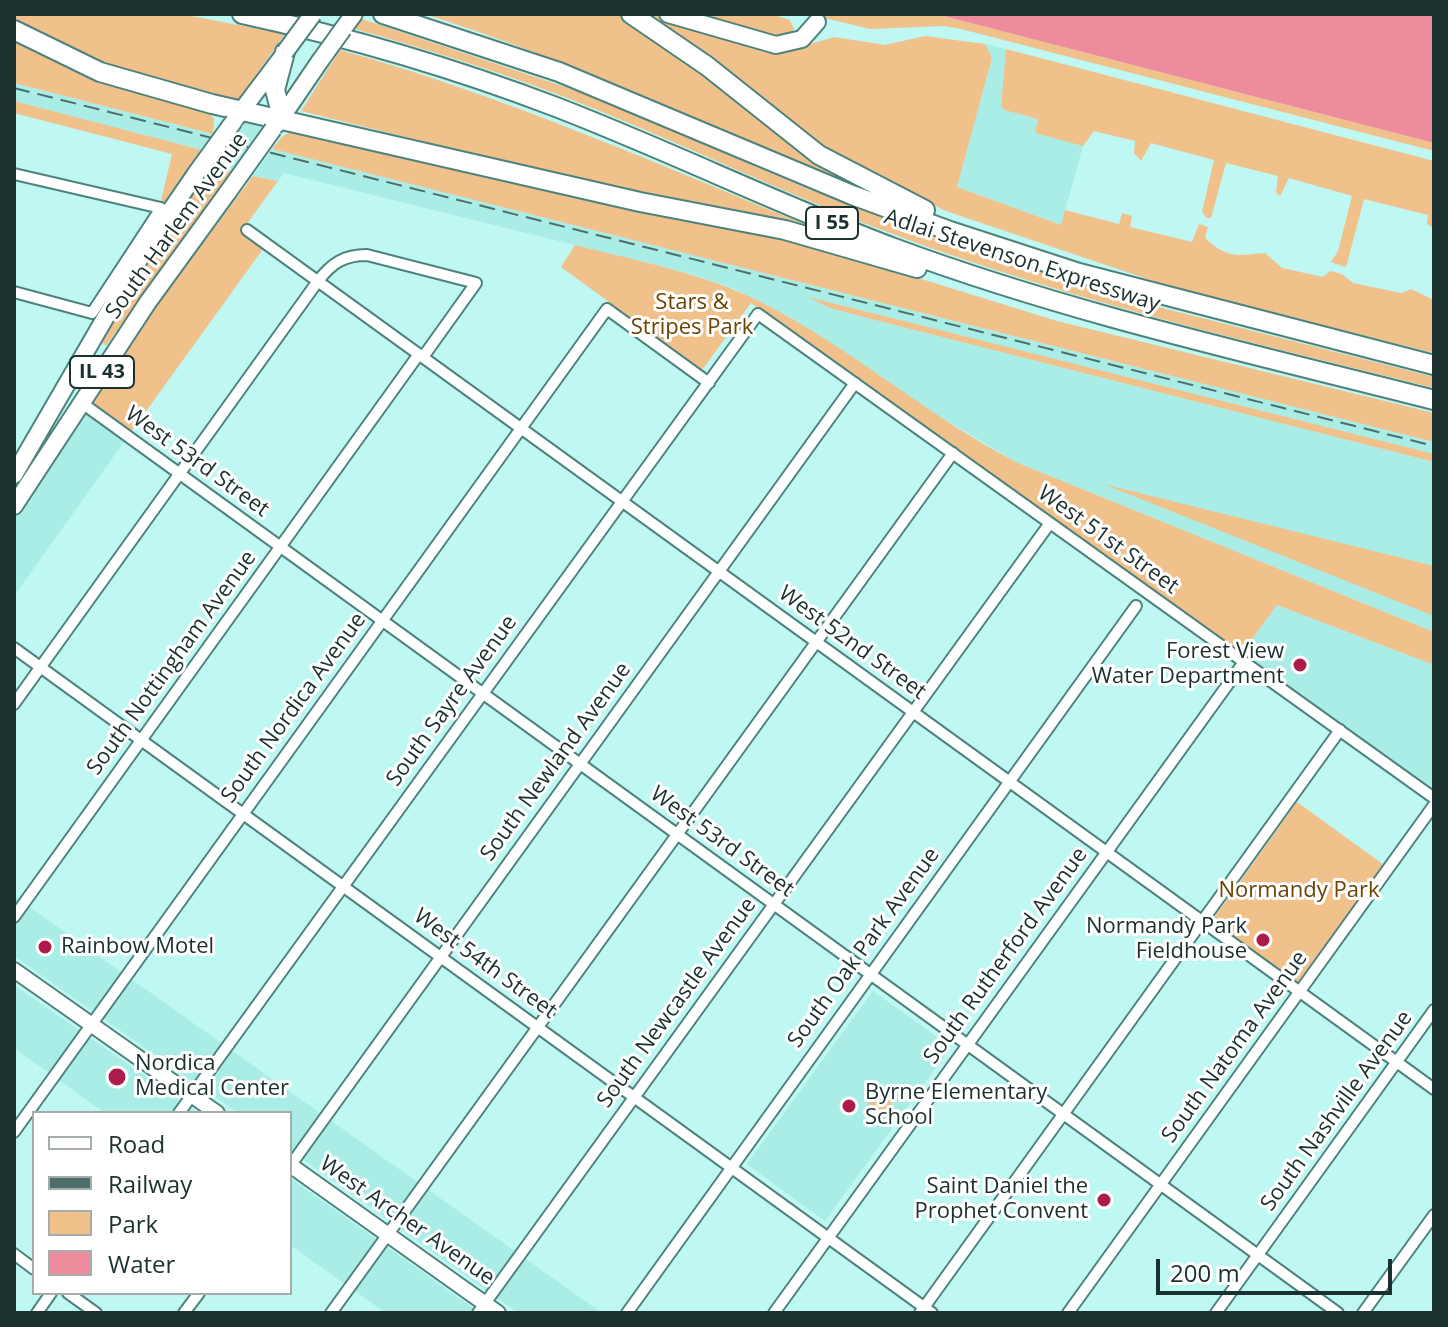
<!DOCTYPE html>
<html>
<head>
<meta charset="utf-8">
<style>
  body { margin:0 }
  #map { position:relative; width:1448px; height:1327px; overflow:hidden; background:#bff7f2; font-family:"Open Sans",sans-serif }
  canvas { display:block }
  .frame { position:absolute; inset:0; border:16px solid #1b312f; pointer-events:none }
  .legend { position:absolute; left:32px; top:1111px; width:260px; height:184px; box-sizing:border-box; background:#fff; border:2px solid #a4adac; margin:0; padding:10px 14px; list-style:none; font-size:24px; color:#1b312f }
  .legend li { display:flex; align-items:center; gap:16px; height:40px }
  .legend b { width:40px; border:2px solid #a4adac }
  .scale { position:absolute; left:1156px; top:1259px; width:236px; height:36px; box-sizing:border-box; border:4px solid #1b312f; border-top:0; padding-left:10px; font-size:24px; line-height:28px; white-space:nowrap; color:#1b312f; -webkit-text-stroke:6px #fff; paint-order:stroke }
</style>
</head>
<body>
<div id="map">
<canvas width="1448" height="1327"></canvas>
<div class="frame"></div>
<ul class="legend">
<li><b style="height:10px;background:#fff"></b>Road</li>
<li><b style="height:10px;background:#4e6e6b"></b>Railway</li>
<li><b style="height:22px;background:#f1c18c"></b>Park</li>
<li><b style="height:22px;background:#ee8c9d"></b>Water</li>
</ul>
<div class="scale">200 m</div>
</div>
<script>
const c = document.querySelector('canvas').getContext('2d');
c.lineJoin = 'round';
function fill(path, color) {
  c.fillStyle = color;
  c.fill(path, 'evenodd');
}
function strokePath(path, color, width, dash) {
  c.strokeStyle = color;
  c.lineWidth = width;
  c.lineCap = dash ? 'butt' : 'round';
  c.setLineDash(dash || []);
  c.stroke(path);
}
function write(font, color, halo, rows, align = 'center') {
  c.font = font + ' "Open Sans",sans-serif';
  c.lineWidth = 6;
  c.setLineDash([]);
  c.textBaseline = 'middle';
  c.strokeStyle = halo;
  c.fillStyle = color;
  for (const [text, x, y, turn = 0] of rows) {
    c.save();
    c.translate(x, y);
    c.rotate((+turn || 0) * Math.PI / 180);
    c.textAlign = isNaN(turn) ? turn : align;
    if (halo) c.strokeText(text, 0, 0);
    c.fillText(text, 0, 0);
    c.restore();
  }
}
fill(new Path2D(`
  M985,44l21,5 -5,57 4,4 33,9 -2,14 47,13 -22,79 -104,-38 35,-129z
  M14,83l199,51 -11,16 -151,-39 -37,-10z
  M244,122l20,5 -32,44 -20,-5z
  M272,149l1162,293v12l-623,-156 68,23 555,141v170l-416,-169 -103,-61 -122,-83 -61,-31 -44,-15 -404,-100 -6,8 -25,-5z
  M92,403l39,29 -117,164v-79z
  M1277,605l157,60v125l-192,-137z
  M14,896l588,417h-84l-228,-163v-37h-52l-224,-157z
  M14,985l184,128h-93l-91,-65z
  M873,991l78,56 -126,174 -78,-57z
  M290,1178l190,135h-94l-96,-68z`), '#aaece6');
fill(new Path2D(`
  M14,14h167l104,20 -47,66 -129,-34 -95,-43z
  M424,14h196l28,16 203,150 -1,3c-141,-58 -279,-123 -426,-169z
  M653,14l70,21 68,15 43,-13 51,8 40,-9 60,8 7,14 -35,129 104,38 4,-15 54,14 3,-11 10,3 -2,11 62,15 7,-18 9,3 -3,11c23,22 34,17 60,15l17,15 41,9 7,-6 12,3 11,9 48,10 10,-4 23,11v53l-251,-62 -237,-80 -115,-57 -179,-137z
  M684,14h87l19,6 4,9 -8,8 -11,2z
  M808,14h128l498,129v8l-473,-122 -17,-3 -74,3z
  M362,19l224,75 222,95 156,59 167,52 303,77v11c-180,-45 -362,-87 -536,-152 -106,-39 -208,-89 -313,-131 -75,-30 -152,-54 -230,-76z
  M14,38l91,45 103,29 6,7 -1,15 -199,-51z
  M1006,49l428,112v67l-7,-4 1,-9 -64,-16 -17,65 -2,3 -14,-5 7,-11 14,-55 -63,-18 -9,18 -4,-3 2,-17 -52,-13 -15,55h-4l-5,-6 12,-52 -63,-17 -10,18 -7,-8 1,-12 -41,-10 -11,15 -48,-13 3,-14 -34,-9 -3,-4z
  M340,50c169,47 321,116 484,182l-209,-43 -314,-78z
  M14,101l188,49 -38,52 -3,-1 11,-47 -158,-41z
  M293,130l303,71 190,36 271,84 377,92v29l-1162,-293 10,-12z
  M212,166l20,5 -126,175 -4,-4 52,-92z
  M253,176l25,5 -37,51 22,17 -132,183 -39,-29 49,-77z
  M575,245c63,16 128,28 186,57 91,46 167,115 257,161l416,169v33l-157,-60 -35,48 -12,-6 -479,-344 -49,67 -141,-103z
  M808,297l626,157v8l-555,-141 -49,-13z
  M1103,484l331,82v50z
  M1297,802l87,63 -87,118 -81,-58 -3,-6z
  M868 1107a12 12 0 1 1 24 0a12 12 0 1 1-24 0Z`), '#f1c18c');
fill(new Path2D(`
  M936,14h498v129z`), '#ee8c9d');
const street = new Path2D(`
  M14,174l147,34 -69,105 -78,-21
  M247,230l1187,859
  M82,403l1256,910
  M14,648l918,665
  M14,704l304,-423c14,-18 26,-26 49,-26l109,28 -53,74
  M14,917l405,-563
  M179,1113l579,-799 676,484
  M14,1132l593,-823 102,74
  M290,1166l565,-783
  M14,1254l20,15
  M68,1293l28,20
  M37,1313l14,-20
  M184,1313l15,-20
  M331,1313l622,-860
  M478,1313l572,-790
  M627,1313l509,-707
  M774,1313l470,-651
  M920,1313l420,-583
  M1068,1313l366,-508
  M1216,1313l218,-303
  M1363,1313l71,-98`);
const secondary = new Path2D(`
  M14,970l203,143
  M290,1165l208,148`);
const primary = new Path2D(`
  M668,14l108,31 26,-6 15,-17
  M343,29l11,-15
  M236,118l46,-61
  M277,124l43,-63
  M14,475l137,-236 46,-67
  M14,506l134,-204 80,-110`);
const highway = new Path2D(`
  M242,14c106,23 212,54 314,93 114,44 224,98 338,141 175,65 359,106 540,152
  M383,14l176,58 293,123 98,36 129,42 355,92
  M631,14l76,52 112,89 106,55
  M14,30l86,42 112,32 428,98 145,28 132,38
  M282,117l-7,-27 10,-38`);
strokePath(street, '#4d827d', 14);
strokePath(secondary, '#4d827d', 18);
strokePath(primary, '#4d827d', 20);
strokePath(highway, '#4d827d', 22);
strokePath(street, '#fff', 10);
strokePath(secondary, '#fff', 14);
strokePath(primary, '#fff', 16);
strokePath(highway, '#fff', 18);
strokePath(new Path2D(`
  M14,88l1420,358`), '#4e6e6b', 2, [16, 8]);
const primaryBridge = new Path2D(`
  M285,52l28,-38
  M320,61l23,-32
  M197,172l37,-51
  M228,192l45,-63`);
strokePath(primaryBridge, '#4d827d', 20, []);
strokePath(primaryBridge, '#fff', 16);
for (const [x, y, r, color] of [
  [1300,665,8,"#ad1b4a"],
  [1263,940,8,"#ad1b4a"],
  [45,947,8,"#ad1b4a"],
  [117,1077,10,"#ad1b4a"],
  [849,1106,8,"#ad1b4a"],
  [1104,1200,8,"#ad1b4a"]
]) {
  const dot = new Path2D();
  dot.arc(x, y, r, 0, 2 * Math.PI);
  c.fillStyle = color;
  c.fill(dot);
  strokePath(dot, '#fff', 3);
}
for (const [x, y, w] of [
  [832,223,52],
  [102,372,64]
]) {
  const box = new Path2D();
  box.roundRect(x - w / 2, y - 16, w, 32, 6);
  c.fillStyle = '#fff';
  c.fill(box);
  strokePath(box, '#1b312f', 2);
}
write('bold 20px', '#1b312f', null, [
  ["I 55",832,223],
  ["IL 43",102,372]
]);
write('22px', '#1b312f', '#fff', [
  ["South Harlem Avenue",177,226,-54],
  ["Adlai Stevenson Expressway",1022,261,18],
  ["West 53rd Street",197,462,36],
  ["West 51st Street",1108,540,36],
  ["West 52nd Street",852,643,36],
  ["South Nottingham Avenue",172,663,-54],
  ["South Sayre Avenue",452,701,-54],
  ["South Nordica Avenue",294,708,-54],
  ["South Newland Avenue",556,762,-54],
  ["West 53rd Street",722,842,36],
  ["South Oak Park Avenue",864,948,-54],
  ["South Rutherford Avenue",1006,956,-54],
  ["West 54th Street",485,964,36],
  ["South Newcastle Avenue",677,1003,-54],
  ["South Natoma Avenue",1235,1047,-54],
  ["South Nashville Avenue",1337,1111,-54],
  ["West Archer Avenue",407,1221,35]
]);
write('22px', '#6c4302', '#fff', [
  ["Stars &",692,303],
  ["Stripes Park",692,328],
  ["Normandy Park",1299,891]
]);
write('22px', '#1b312f', '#fff', [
  ["Forest View",1284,652],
  ["Water Department",1284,677],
  ["Normandy Park",1247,927],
  ["Fieldhouse",1247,952],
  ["Rainbow Motel",61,947,"left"],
  ["Nordica",135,1064,"left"],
  ["Medical Center",135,1089,"left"],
  ["Byrne Elementary",865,1093,"left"],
  ["School",865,1118,"left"],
  ["Saint Daniel the",1088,1187],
  ["Prophet Convent",1088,1212]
], 'right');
</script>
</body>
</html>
